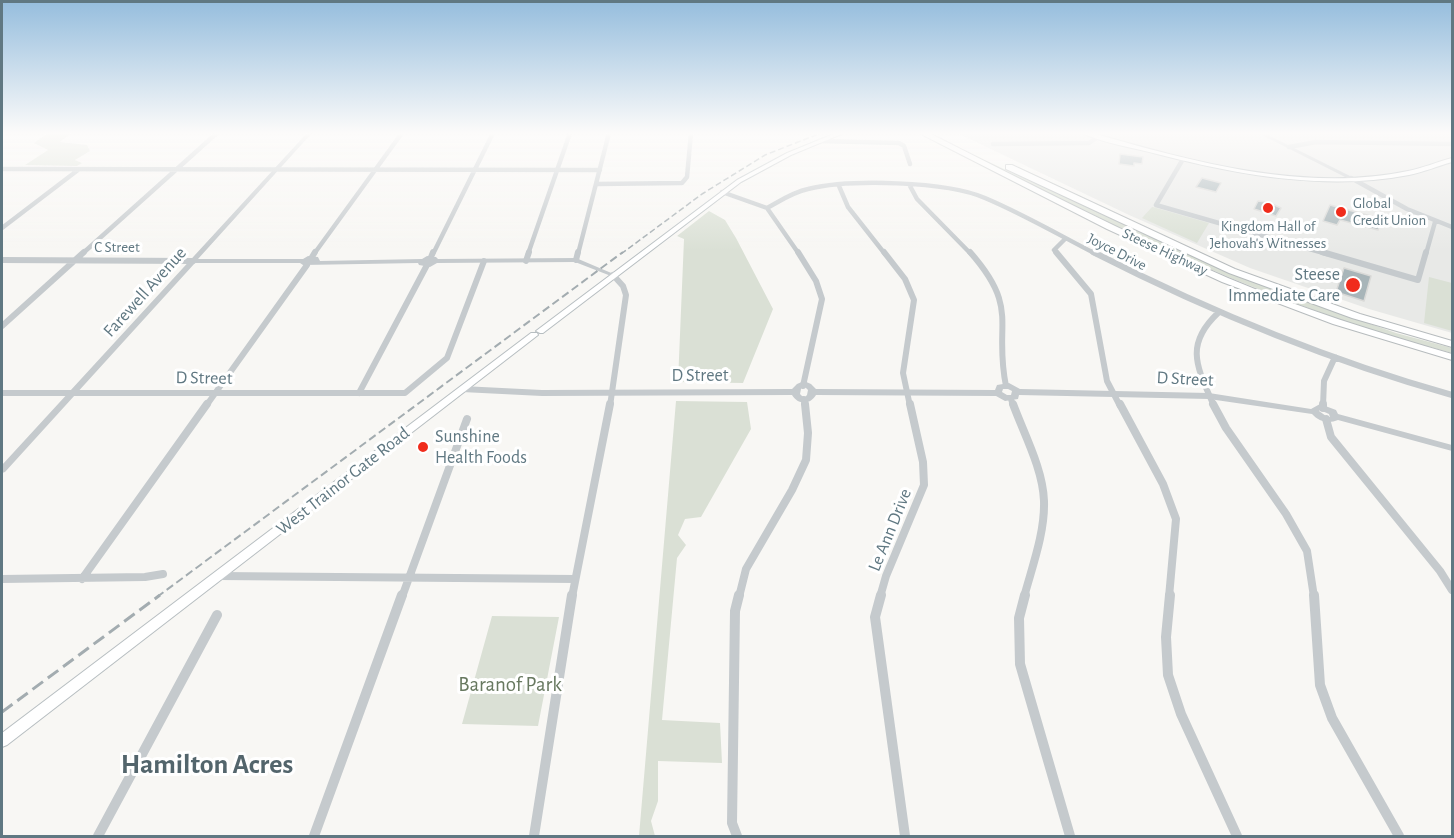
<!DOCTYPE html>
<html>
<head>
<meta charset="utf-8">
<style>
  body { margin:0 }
  #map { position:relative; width:1454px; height:838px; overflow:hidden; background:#f8f7f4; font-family:"Alegreya Sans",sans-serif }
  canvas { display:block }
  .frame { position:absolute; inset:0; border:3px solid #607882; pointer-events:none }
</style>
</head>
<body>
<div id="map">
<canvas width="1454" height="838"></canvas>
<div class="frame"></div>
</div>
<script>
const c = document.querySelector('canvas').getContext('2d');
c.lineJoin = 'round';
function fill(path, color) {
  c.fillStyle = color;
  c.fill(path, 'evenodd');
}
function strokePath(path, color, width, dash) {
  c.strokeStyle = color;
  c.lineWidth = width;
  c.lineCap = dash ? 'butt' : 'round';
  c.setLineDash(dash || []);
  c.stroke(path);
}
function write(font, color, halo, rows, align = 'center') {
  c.font = font + ' "Alegreya Sans",sans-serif';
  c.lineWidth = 6;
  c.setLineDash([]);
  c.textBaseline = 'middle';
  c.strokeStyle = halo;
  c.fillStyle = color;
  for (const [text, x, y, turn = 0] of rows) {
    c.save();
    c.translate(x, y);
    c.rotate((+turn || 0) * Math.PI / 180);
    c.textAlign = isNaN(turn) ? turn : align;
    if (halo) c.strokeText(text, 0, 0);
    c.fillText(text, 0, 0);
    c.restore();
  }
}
fill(new Path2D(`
  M957,133h495v200l-83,-24 -119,-41 -121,-53z`), '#e8e9e7');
fill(new Path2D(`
  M48,133h23l-11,9 27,3 3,6 -15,9 7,3 -5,3 -52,-1 23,-15 -14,-7z
  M963,150l278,128 155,55 56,15v5c-171,-44 -332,-121 -489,-203z
  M1152,207h1l56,16 -12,20 -55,-25z
  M709,211l16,9 11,18 37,71 -30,74 -65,-1 6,-143 -7,-3z
  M1429,277l23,6v48l-28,-8z
  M676,401l71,1 4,27 -50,88 -16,2 -7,16 8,10 -9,13 -15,162 58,3 2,40 -64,-2v40l-7,20 4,15h-16z
  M492,616l67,1 -21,109 -76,-2z`), '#dae0d5');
const building = new Path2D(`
  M1120,154l23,3 -1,7 -8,-1v3l-15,-2z
  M1202,178l19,5 -5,9 -20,-5z
  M1258,201l10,1 13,6 -5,8 -22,-7z
  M1330,205l52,14 -4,11 -38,-10 -3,5 -14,-4z
  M1344,268l27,8 -7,25 -28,-9z`);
fill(building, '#a8b5b9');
strokePath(building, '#d9d9d7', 1.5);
const secondary = new Path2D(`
  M836,133h8l-53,22 -50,27 -198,151h-3l-4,-2 201,-151 50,-27z
  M1082,133h10c99,28 212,60 316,38 15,-3 29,-9 44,-13v4c-14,4 -28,10 -43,13 -83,16 -171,0 -252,-21 -23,-6 -54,-11 -75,-21z
  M531,333h6l1,2 -531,410 -5,2v-14z`);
const trunk = new Path2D(`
  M919,133h10c99,50 198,101 299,145 73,31 149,54 224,76v6l-119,-36 -111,-42 -115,-53z
  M1006,165h6l223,104 125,45 92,27v6l-100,-29 -123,-45 -223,-104z`);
strokePath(secondary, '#b7bec1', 2);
strokePath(trunk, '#b7bcbe', 2);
strokePath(new Path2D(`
  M821,141l78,2 5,3 6,18
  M993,144l96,-1 9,-6
  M1289,147l27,-5 136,2
  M1183,159l-27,46 171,49
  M2,169l598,1
  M1351,178l56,31 45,18
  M597,184l85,-1 5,-6 4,-44
  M839,186l9,21 37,47
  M910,186l7,13 54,55
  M722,192l45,16 32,46
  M767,208c13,-7 26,-16 41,-19 42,-10 138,-8 177,9 38,16 74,37 111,56
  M2,228l76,-58
  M82,254l135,-121
  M314,254l88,-121
  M433,254l60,-121
  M528,254l42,-121
  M578,254l31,-121
  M1058,254l-4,-4 11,-11
  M1426,254l9,-32`), '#c5cacd', 4.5);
strokePath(new Path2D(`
  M798,252l18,29 6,18 -19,87
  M884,252l21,27 9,21 -11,73 7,33
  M970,252c51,58 23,71 36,134
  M1056,252l35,42 16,87 13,25
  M1093,252c116,59 234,108 359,143
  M1322,252l96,28 8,-28
  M312,257l3,-5
  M431,257l2,-5
  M2,260l191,1
  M576,260l2,-8
  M526,261l3,-9
  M2,326l82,-74
  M2,393h403l42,-35 37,-97
  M359,393l68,-128
  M804,399l1,7
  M1011,399l2,7
  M206,406l101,-141
  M610,406l16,-111 -3,-9 -10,-11
  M1214,406c-17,-39 -30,-61 4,-93
  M1323,406l1,-25 11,-24`), '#c5cacd', 6);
strokePath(new Path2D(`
  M1013,404c11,30 30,65 31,97 1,32 -12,66 -20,96
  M1120,404l43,80 13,35 -7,78
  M1213,404l13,24 60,86 21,37 7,46
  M1323,404v4
  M1326,419l5,18 109,134 12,19
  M219,576l356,3
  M2,579l143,-2 18,-3
  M82,579l125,-175
  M402,597l65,-178
  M572,597l38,-193
  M739,597l7,-28 46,-79 14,-30 2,-27 -3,-29
  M880,597l6,-21 38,-91 -1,-23 -13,-58`), '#c5cacd', 8);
strokePath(new Path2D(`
  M881,595l-6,22 30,219
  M1025,595l-6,23 1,46 50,172
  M1170,595l-4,42 2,38 13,39 56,122
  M1314,595l6,90 12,33 67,118
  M98,836l119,-221
  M314,836l88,-241
  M534,836l38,-241
  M737,836l-5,-13 3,-212 4,-16`), '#c5cacd', 10);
fill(new Path2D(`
  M307,133h5l-114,126h105l5,-3 10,1 2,4 102,-2 5,-3 9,1 2,2 138,-1 40,17 -1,1h-4l-36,-14 -138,1 -7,4 -11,-2 -1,-2 -115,2 -3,-2h-105l-190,209 -3,1v-8z
  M1258,133h6l90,45 -5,1z
  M804,381l7,3 5,5 179,1 2,-5 12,-2 11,6 189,4 102,16 9,-5 16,6 2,4 114,31v6l-114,-31c-9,4 -19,2 -26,-6l-103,-15 -190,-4 -1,4 -13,2 -9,-5 -180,-1c-6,10 -18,10 -24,0l-250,1 -80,-4 -4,-3 4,-3 80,4 250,-1 5,-5zM803,387l3,1 2,2 -1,5 -2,2 -3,-1 -2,-2 1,-5zM1003,389h5l4,2 -1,4h-4l-5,-3zM1320,410l9,4 1,3 -4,-1 -7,-5z`), '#c5cacd');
fill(secondary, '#fff');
fill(trunk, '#fff');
strokePath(new Path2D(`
  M621,254l81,-60 63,-39 56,-22`), '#a3acb0', 1.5, [6, 3]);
strokePath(new Path2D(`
  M157,597l466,-345`), '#a3acb0', 2, [8, 4]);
strokePath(new Path2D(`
  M2,712l158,-117`), '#a3acb0', 3, [13, 6]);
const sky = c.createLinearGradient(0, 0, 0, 251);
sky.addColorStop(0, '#95bddd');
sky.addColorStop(0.53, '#fcfbfa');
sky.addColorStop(1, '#fcfbfa00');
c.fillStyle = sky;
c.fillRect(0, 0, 1454, 251);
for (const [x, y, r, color] of [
  [1268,208,6,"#f02c1c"],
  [1341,212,6,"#f02c1c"],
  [1353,285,8,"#f02c1c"],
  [423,447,6,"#f02c1c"]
]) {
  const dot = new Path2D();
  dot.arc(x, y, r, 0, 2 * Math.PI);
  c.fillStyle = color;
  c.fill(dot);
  strokePath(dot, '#fff', 2);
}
write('15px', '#607882', '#fff', [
  ["Global",1353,203],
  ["Credit Union",1353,220],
  ["Kingdom Hall of",1268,226,"center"],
  ["Jehovah's Witnesses",1268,243,"center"]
], 'left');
write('15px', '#607882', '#fff', [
  ["C Street",117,247],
  ["Joyce Drive",1117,252,27],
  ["Steese Highway",1165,252,25]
]);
write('18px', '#607882', '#fff', [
  ["Steese",1340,275],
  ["Immediate Care",1340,296],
  ["Sunshine",435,437,"left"],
  ["Health Foods",435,458,"left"]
], 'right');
write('18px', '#607882', '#fff', [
  ["Farewell Avenue",145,292,-48],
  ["D Street",700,376],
  ["D Street",204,378,1],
  ["D Street",1185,379,3],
  ["West Trainor Gate Road",343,481,-38],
  ["Le Ann Drive",890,530,-68]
]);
write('21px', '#687960', '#fff', [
  ["Baranof Park",510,685]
]);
write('bold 28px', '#53656c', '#fff', [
  ["Hamilton Acres",207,765]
]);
</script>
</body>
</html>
